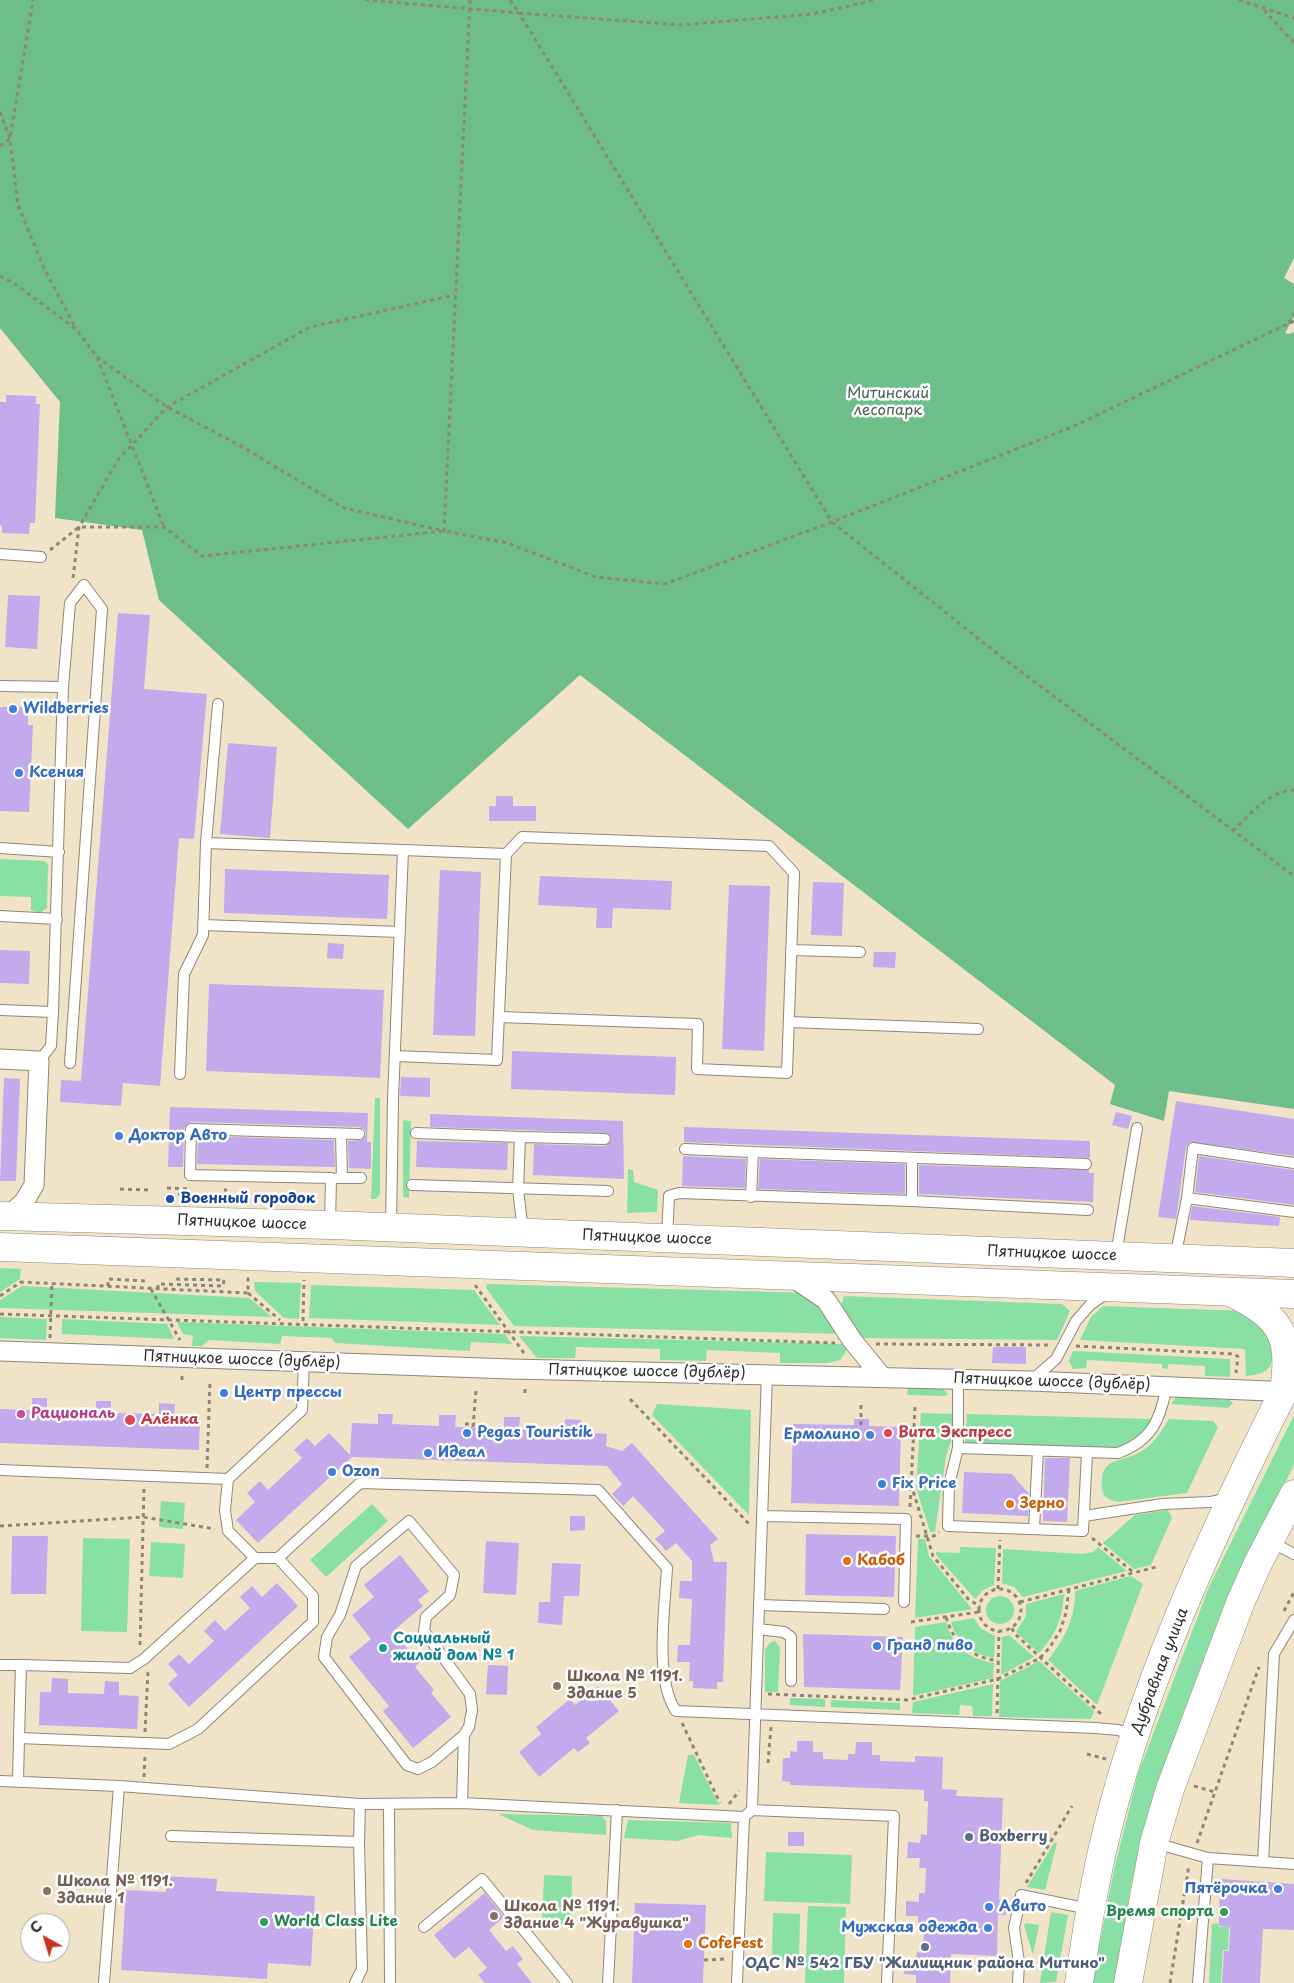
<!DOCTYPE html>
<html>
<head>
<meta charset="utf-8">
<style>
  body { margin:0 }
  #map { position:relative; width:1294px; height:1983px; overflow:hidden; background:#f1e3c7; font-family:"Playpen Sans",sans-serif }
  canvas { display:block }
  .north { position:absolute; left:20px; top:1913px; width:50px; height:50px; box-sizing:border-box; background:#fff; border:1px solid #aaa; border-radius:50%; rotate:321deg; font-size:14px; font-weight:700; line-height:20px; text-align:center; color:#2b2b2b }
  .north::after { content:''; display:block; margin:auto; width:18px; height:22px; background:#c8321e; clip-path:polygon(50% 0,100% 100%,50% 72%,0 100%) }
</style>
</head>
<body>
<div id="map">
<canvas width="1294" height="1983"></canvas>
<div class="north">С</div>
</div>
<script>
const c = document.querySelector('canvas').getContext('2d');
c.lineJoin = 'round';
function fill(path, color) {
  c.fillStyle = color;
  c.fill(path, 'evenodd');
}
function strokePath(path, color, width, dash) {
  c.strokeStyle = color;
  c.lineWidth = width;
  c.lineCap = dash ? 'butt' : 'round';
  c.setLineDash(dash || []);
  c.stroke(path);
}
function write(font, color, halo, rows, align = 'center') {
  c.font = font + ' "Playpen Sans",sans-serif';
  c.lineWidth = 5;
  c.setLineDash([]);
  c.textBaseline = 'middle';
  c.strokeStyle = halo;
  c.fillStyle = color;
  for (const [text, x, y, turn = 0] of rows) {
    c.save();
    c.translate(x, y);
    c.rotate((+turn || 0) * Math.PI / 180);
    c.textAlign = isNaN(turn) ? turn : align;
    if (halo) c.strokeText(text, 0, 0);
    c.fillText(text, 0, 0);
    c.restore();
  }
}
fill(new Path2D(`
  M0,859l44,2 4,3 -1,44 -7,5 -9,-3v-13l-31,-1z
  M375,1098h5v96l-4,5h-5z
  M403,1120l8,1 -2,77 -6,-1z
  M628,1169l5,1 1,12 24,8 -1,22 -30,1z
  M0,1268l21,1 -1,10 -20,13z
  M254,1282l47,1 -2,36 -15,-1 -29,-27z
  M487,1284l324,9 31,41 -328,-8 -28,-38z
  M311,1285l163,5 26,35 -191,-7z
  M22,1286l227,12 23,19 -272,-9v-8z
  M844,1296l218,8 8,7 -13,29 -197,-2 -19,-32z
  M1103,1306l144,5 27,24c-1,25 2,39 -28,41l-1,-27 -165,-9 11,-23z
  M0,1317l47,2 -1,21 -46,-2z
  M62,1319l105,5 7,15 -112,-5z
  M177,1322l328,12 7,10 -41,-2 -1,9 -135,-8 -3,-5 -50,-2 -2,8 -71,-4 -7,6h-10l1,-10 -10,-2z
  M519,1336l327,8v7l-6,9 -12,3h-48v-10l-73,-3 -1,11 -46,-1v-11l-84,-2 -1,11h-38z
  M1073,1351l157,8v18l-25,-1v-10l-37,-2v5l-6,-1v-4l-75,-4 -1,8 -13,1 -4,-8z
  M908,1387l34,1 6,6 -3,2 -38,-1z
  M1177,1396l53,4 3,3 -5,5 -57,-4z
  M657,1404l94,6 -2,105 -97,-100z
  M921,1413l32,1v21l-7,21 -11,76h-5l-14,-45z
  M967,1414l184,5c-8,19 -24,26 -42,31l-144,-7z
  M1294,1415v50l-67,132 -65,174 -19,62 -12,52 -16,98h-23l22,-113 24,-96 71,-187z
  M1169,1419l44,2 5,6 -31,66 -69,9c-9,-2 -15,-4 -16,-14 -3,-34 23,-24 43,-39 11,-8 17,-19 24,-30z
  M161,1501l24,2 -2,26 -24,-2z
  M372,1504l16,17 -62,56 -16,-17z
  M1168,1510l4,8 -21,47 -17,4 -31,-26 32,-28z
  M83,1538l47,1 -3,93 -46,-1z
  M918,1539h7l4,17 43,53 -57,9z
  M151,1542l34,2 -2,34 -34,-2z
  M960,1547l36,1 -2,37 -11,5 -8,9 -39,-44v-3l24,1z
  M1098,1547l29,24 -104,26 -9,-10 -12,-4 1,-34 80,5 10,-2z
  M1131,1576l12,8 -46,121 -49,-45c16,-20 28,-43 27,-69z
  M1064,1594c-1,24 -9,42 -25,59l-23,-21 10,-16v-12z
  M986 1610a14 14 0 1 1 28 0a14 14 0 1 1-28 0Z
  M974,1618l6,10 15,8 -1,22c-21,-4 -37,-15 -43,-36z
  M946,1622c7,25 23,37 48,41l-1,15 -80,18 2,-69z
  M1009,1635l25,22 -33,18 1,-38z
  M775,1641l5,7 -2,44h-13v-43l6,-7z
  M1039,1661l55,50 -3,8 -92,-2 1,-36z
  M993,1684l-1,32h-19l-1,-10 -12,-1 -1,10 -47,-2 1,-11z
  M790,1698l35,1v8l-35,-2z
  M831,1700l69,3v7l-69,-3z
  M688,1755h6l25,50 -40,-2z
  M498,1814l104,2 4,5v14l-73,-5z
  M628,1820l103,3 1,15 -33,-3 -22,6 -53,-3z
  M1054,1843h3l-12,47 -18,-3z
  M766,1852l86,3 -2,49 -86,-3z
  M544,1875l28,1 -1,50 -29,-1z
  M808,1906l38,1 -2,76h-39z
  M1051,1912l17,3 -12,67 -16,1z
  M773,1913l27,1 -1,47 -27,-1z
  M1026,1923l13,2 -6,30 -9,-30z
  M1218,1923l1,4h10l-1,23h-5l-2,33h-12l3,-59z`), '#88e0a4');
fill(new Path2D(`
  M0,0h1294v258l-10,20 10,6v33l-9,16 4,1 5,-2v777l-125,-18 -5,30 -54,-17 5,-19 -535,-410 -172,154 -249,-229 -17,-70 -87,-12 5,-116 -60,-74z`), '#6ebe8a');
fill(new Path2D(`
  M6,395l30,1v8h4l-5,119h-5l-1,11 -27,-1v-7l-2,-1v-123h6z
  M8,595l32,1 -3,53 -32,-2z
  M118,613l32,2 -6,74 63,5 -13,145 -15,-1 -19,248 -37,-3 -2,23 -61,-4 1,-22 20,1z
  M0,707h28v18h5l-4,87 -29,-1z
  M228,743l49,4 -7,91 -50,-4z
  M496,796h17v10h23v15h-47v-15h7z
  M225,869l164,6 -2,44 -163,-6z
  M440,870l41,2 -6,164 -42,-1z
  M540,876l132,5 -1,29 -58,-2 -1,20h-16l1,-20 -59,-3z
  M813,882l31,1 -2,53 -31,-1z
  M729,885l41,1 -6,165 -42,-2z
  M328,943l16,1 -1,15 -16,-1z
  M0,950l30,1 -1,33 -29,-1z
  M874,952h22l-1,16 -22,-1z
  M209,984l175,6 -4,88 -174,-7z
  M512,1051l164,6 -1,38 -164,-6z
  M401,1077l29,1v19l-30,-1z
  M4,1078l16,1 -4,102h-16z
  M1176,1101l118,18v37l-104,-14 -4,5 -10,72 -18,-2z
  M170,1107l198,6 -1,29h4v27l-22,-1 -1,-27 14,-1 4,-5 -1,-5 -5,-3 -169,-5 -7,6 -1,39h-15z
  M1116,1112l16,4 -4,13 -16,-4z
  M430,1114l193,7 1,58 -91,-4 1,-31 71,2 7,-6 -4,-7 -178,-6z
  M684,1127l406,14v17l-406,-16z
  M198,1136l136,4 1,27 -138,-3z
  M417,1141l91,2 -1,27 -91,-3z
  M683,1156l63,3 -1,29 -63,-2z
  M1199,1156l95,14v35l-99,-13z
  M760,1159l145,5v30l-147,-5z
  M919,1165l170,5v3h5l-1,29 -174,-8z
  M1192,1206l88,11 -1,9 -89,-6z
  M993,1347h33v17l-34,-1z
  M32,1398h15v12l49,2v-11h15v12l48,1v-11l16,1 -1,11 26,1 -1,34 -199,-7v-34l32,1z
  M378,1414h15l-1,10 47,2v-11h17l-1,12 49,1v-11h16l-1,12 45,3 1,-13 16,1 -1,12 27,2 -1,12 16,5 10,-8 86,96 -8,6 4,17h13l-4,120h-6v7l-24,-1v-7h-4l1,-19h-13l1,-17h12l2,-46 -13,-1 1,-17h12v-20l-16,-18 -10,8 -5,-6 -6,-6 10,-8 -32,-35 -10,10 -11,-12 10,-10 -15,-18 -255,-9 -94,86 -22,-23 19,-18 -8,-9 13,-12 8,9 34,-32 -8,-8 13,-12 8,8 14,-13 21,22 2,-32 26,1z
  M854,1419h15v7l32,1 -2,79 -108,-3 2,-79 61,1z
  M1045,1458h25l-3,64 -24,-1z
  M964,1472l48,2 17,20 -1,22 -66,-3z
  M570,1516h15v14l-15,1z
  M806,1534l90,2 -2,61 -89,-2z
  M12,1536h36l-2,58h-35z
  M486,1541l33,2 -3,52 -33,-2z
  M400,1555l29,36 -11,9 5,6 -30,25 26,32 -4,4 19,23 -3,3 20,24 -38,31 -30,-37 6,-5 -40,-49 22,-18 -19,-24 22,-18 -10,-12z
  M552,1563l29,1 -2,32h-15l-2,29 -24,-2 1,-21h11z
  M277,1583l21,23 -109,101 -21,-23 10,-9 -10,-11 11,-10 10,10 25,-23 -10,-10 11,-11 10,11 25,-23 -10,-11 12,-11 10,11z
  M803,1634l100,3 -3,53 -96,-3z
  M488,1665l20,1 -1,29 -21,-1z
  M52,1678l16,1v14l36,1 1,-13 14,1v13l20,1 -2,33 -98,-4 1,-33h11z
  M598,1686l21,25 -33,27 4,5 -12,9 -4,-4 -35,29 -20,-25 22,-18 -5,-7 34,-28 5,6z
  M797,1741h16v11h10v7l25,1v-6h7l1,-12h16v13h8v6l35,1v-6l28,1 -1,32 15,1 -1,6 47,2 -4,101h7v16h-8l-1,41 -46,-2 -1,29h-34v-8l-12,-1 1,-15h11l1,-7 6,1 1,-28h-6v-9h-12v-15l13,1v-9h6l1,-25h-7l1,-10h-13l1,-16 12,1 1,-9 6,1 1,-34h-4v-11l-134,-5v-3l-8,-1 1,-23h7v-7l7,1z
  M788,1832h16v14h-16z
  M167,1876l50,3 -1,12 99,5 -4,70 -43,-3 -1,16 -146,-9 5,-80 40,2z
  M1220,1879l74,5v46l-31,-1 -3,54h-38l2,-32h5l1,-24 -11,-1z
  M485,1893l19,24 -15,13 17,21 7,-5 10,13 -6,5 15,19h-47l-7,-8 9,-7 -18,-21 -15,12 -20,-24z
  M635,1903l71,2 -3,78h-71z`), '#c2aaed');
const service = new Path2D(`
  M0,554l41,3
  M0,686l63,1 -10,325 -2,34 -12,15
  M63,687l7,-84 14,-18 18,24 -32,454
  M206,843l12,-139
  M0,848l59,4
  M0,916l57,3
  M203,925l197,7
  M791,950l69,2
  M0,1010l53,2
  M499,1017l199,7 -1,45 90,4 7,-200 -25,-27 -247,-9 -16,17
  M789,1022l189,7
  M395,1056l102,4 9,-206 -103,-4
  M180,1074l4,-100 19,-39 3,-92 197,7 -10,249 -2,128
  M416,1133l104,4 -2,52 5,43
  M341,1134l1,44
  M520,1137l85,2
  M685,1149l68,3
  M337,1178h24
  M412,1185l196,6
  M751,1197l2,-45 333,12
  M1187,1198l107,14
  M912,1201v-43
  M330,1224l1,-46 -141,-3 1,-46 168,5
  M667,1238l2,-42 10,-3 233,8 176,9
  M1116,1255l21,-127
  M1175,1258l12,-60 6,-50 101,15
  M958,1379v69l-9,37 -1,41 135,5 4,-77
  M1033,1379l23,-20 20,-38 14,-16 17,-12
  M958,1448l160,5c35,-13 42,-34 49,-67
  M0,1470l228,9
  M762,1516l144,3 -2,83
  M1084,1516l79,-12 47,-2 17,-4
  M1034,1529l4,-78
  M1271,1542l23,12
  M255,1558l-27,-27 -3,-21 3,-31 74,-69 2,-48
  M278,1558l82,-75 238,7 69,78c-2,39 -13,112 9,143l420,17 22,2 16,5
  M759,1605l125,4
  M758,1629l26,3 7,5v44
  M0,1665h21
  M0,1781l119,5 241,18 102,-1 282,14
  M18,1781l1,-43 150,6 29,-15 115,-107v-26l-35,-38h-23l-111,101 -14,9 -109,-3 -2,73
  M462,1803l2,-68 5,-8 3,-17 -2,-16 -46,-63 2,-14 24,-22 4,-20 -45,-54 -53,45 -16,49 -13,22 -3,20 83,108 11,4 14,-7 32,-27
  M389,1805l1,178
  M752,1810l142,6 -7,167
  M171,1836l188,6 3,127 -7,14
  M359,1842l1,-38
  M1155,1843l53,15 86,6
  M1263,1862l11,-208 20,-34
  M424,1927l58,-48 85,104
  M104,1983l15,-197
  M608,1983l9,-173
  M737,1983l7,-166 8,-7 15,-436
  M1018,1983l1,-21 -5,-34 7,-33 68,14
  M1198,1983l10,-125`);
const minor = new Path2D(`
  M0,1059l39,2 -5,124 -10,17 -16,14
  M792,1277l34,23 26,40 30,37
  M0,1351l511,18 519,12 263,11`);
const secondary = new Path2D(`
  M1230,1292c51,25 62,42 54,99
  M1079,1983c6,-42 13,-85 22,-127 36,-161 109,-318 183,-465l10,-13
  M1128,1983l26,-140 16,-54 71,-188 17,-38 36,-69`);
const primary = new Path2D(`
  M0,1216l330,9 964,38
  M0,1247l1294,47`);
strokePath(service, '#8e8779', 12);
strokePath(minor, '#8e8779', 21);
strokePath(secondary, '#8e8779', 29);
strokePath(primary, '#8e8779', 29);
strokePath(new Path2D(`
  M365,0l154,13 313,509 167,133 295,221
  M510,0l9,13 162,12 132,-11 62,-14
  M1239,0l55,18
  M1264,10l30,33
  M0,112l10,27 8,66 26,63 31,59
  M0,146l10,-7 23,-139
  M0,276l15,8 61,45 21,28 67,170
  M1289,323l5,-10
  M97,357l70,50 72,38 105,63 100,23 26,-531
  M50,550l29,-23h85l38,29 242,-25 63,12 89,34 69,7 167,-62 240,-95 222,-106
  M73,578l6,-51 39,-67 49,-53 143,-80 145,-32
  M1233,831c17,-17 36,-40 61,-41
  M167,1188l23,1
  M120,1189l30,1
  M178,1194l50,1v-5h-4
  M475,1285l49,68
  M108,1286v-7l38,2
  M151,1289l29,51
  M158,1289v-5l65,2 1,-6 -52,-1
  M248,1293l32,27
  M0,1296l21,-14 227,11v-17
  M0,1314l835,29
  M303,1321l1,-41
  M50,1338l2,-55
  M876,1344l174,1
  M1076,1346l159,8 3,3 -2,16
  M182,1380v-7
  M525,1393v-8
  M630,1399l120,126
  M465,1424h10
  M861,1425v-20
  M473,1427l3,-37
  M207,1468l3,-87
  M911,1484l22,72 36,44 11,6
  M910,1507l5,-101
  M0,1526l143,-9 72,12
  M916,1536h18l5,-4
  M1092,1538l41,34
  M998,1589l2,-49
  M979 1610a21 21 0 1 1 42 0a21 21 0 1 1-42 0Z
  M1020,1602l136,-35
  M1284,1611l10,-19
  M946,1617c8,27 24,39 52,44
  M911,1622l68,-10
  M1012,1628l2,5 87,81
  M140,1645l4,-158
  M768,1694l139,6 91,-21 42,-21 10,-11 10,-16 6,-18 3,-24
  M997,1713l2,-82
  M682,1723l38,80
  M145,1732l3,-62
  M1087,1754l19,5
  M768,1763l3,-36
  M144,1777l1,-22
  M1194,1786l21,6
  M729,1804l10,-13
  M1197,1843l62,-176
  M1026,1883l46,-77
  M704,1960l22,-1
  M1170,1983l19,-118`), '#8e8779', 3, [4, 4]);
strokePath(service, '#fff', 10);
strokePath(minor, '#fff', 19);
strokePath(secondary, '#fff', 28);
strokePath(primary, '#fff', 28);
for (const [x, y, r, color] of [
  [13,709,5,"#3f7fe0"],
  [19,773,5,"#3f7fe0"],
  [119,1136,5,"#3f7fe0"],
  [170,1199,5,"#1a4fb4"],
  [224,1393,5,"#3f7fe0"],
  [21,1414,5,"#d1479c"],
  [130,1420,6,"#e0444e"],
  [467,1433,5,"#3f7fe0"],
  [888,1433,5,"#e0444e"],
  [870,1435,5,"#3f7fe0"],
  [428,1453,5,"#3f7fe0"],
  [332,1472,5,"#3f7fe0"],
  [882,1484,5,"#3f7fe0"],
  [1010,1504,5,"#e8710a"],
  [847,1561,5,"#e8710a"],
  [877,1646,5,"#3f7fe0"],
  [383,1648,5,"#0f9aa8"],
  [557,1686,5,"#8d6e63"],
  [969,1837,5,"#5c6f8a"],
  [1278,1889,5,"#3f7fe0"],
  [47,1891,5,"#8d6e63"],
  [989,1907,5,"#3f7fe0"],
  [1224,1912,5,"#2e9e5b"],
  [494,1916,5,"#8d6e63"],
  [264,1922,5,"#2e9e5b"],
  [988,1928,5,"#3f7fe0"],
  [688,1944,5,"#e8710a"],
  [925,1947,5,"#5c6f8a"]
]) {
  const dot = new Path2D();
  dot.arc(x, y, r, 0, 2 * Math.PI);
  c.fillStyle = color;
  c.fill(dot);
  strokePath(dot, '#fff', 2);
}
write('15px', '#47614f', '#fff', [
  ["Митинский",888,394],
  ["лесопарк",888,411]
]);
write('bold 15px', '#366cbe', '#fff', [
  ["Wildberries",23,709],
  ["Ксения",29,773],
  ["Доктор Авто",129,1136],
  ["Центр прессы",234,1393],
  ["Pegas Touristik",477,1433],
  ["Ермолино",860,1435,"right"],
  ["Идеал",438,1453],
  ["Ozon",342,1472],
  ["Fix Price",892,1484],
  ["Гранд пиво",887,1646],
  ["Пятёрочка",1268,1889,"right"],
  ["Авито",999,1907],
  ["Мужская одежда",978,1928,"right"]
], 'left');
write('bold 15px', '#164399', '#fff', [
  ["Военный городок",180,1199]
], 'left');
write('15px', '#2b2b2b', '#fff', [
  ["Пятницкое шоссе",242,1223,2],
  ["Пятницкое шоссе",647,1238,2],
  ["Пятницкое шоссе",1052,1254,2],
  ["Пятницкое шоссе (дублёр)",242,1360,2],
  ["Пятницкое шоссе (дублёр)",647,1372,1],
  ["Пятницкое шоссе (дублёр)",1052,1382,2],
  ["Дубравная улица",1160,1671,-69]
]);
write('bold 15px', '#b23c85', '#fff', [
  ["Рациональ",31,1414]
], 'left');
write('bold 15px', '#be3a42', '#fff', [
  ["Алёнка",141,1420],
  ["Вита Экспресс",898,1433]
], 'left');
write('bold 15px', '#c56008', '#fff', [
  ["Зерно",1020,1504],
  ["Кабоб",857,1561],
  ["CofeFest",698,1944]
], 'left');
write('bold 15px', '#0d838f', '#fff', [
  ["Социальный",393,1639],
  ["жилой дом № 1",393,1656]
], 'left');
write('bold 15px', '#785e54', '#fff', [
  ["Школа № 1191.",567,1677],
  ["Здание 5",567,1694],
  ["Школа № 1191.",57,1882],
  ["Здание 1",57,1899],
  ["Школа № 1191.",504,1907],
  ["Здание 4 \"Журавушка\"",504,1924]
], 'left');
write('bold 15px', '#4e5e75', '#fff', [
  ["Boxberry",979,1837],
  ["ОДС № 542 ГБУ \"Жилищник района Митино\"",925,1964,"center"]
], 'left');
write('bold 15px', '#27864d', '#fff', [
  ["Время спорта",1214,1912],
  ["World Class Lite",274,1922,"left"]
], 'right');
</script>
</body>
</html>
